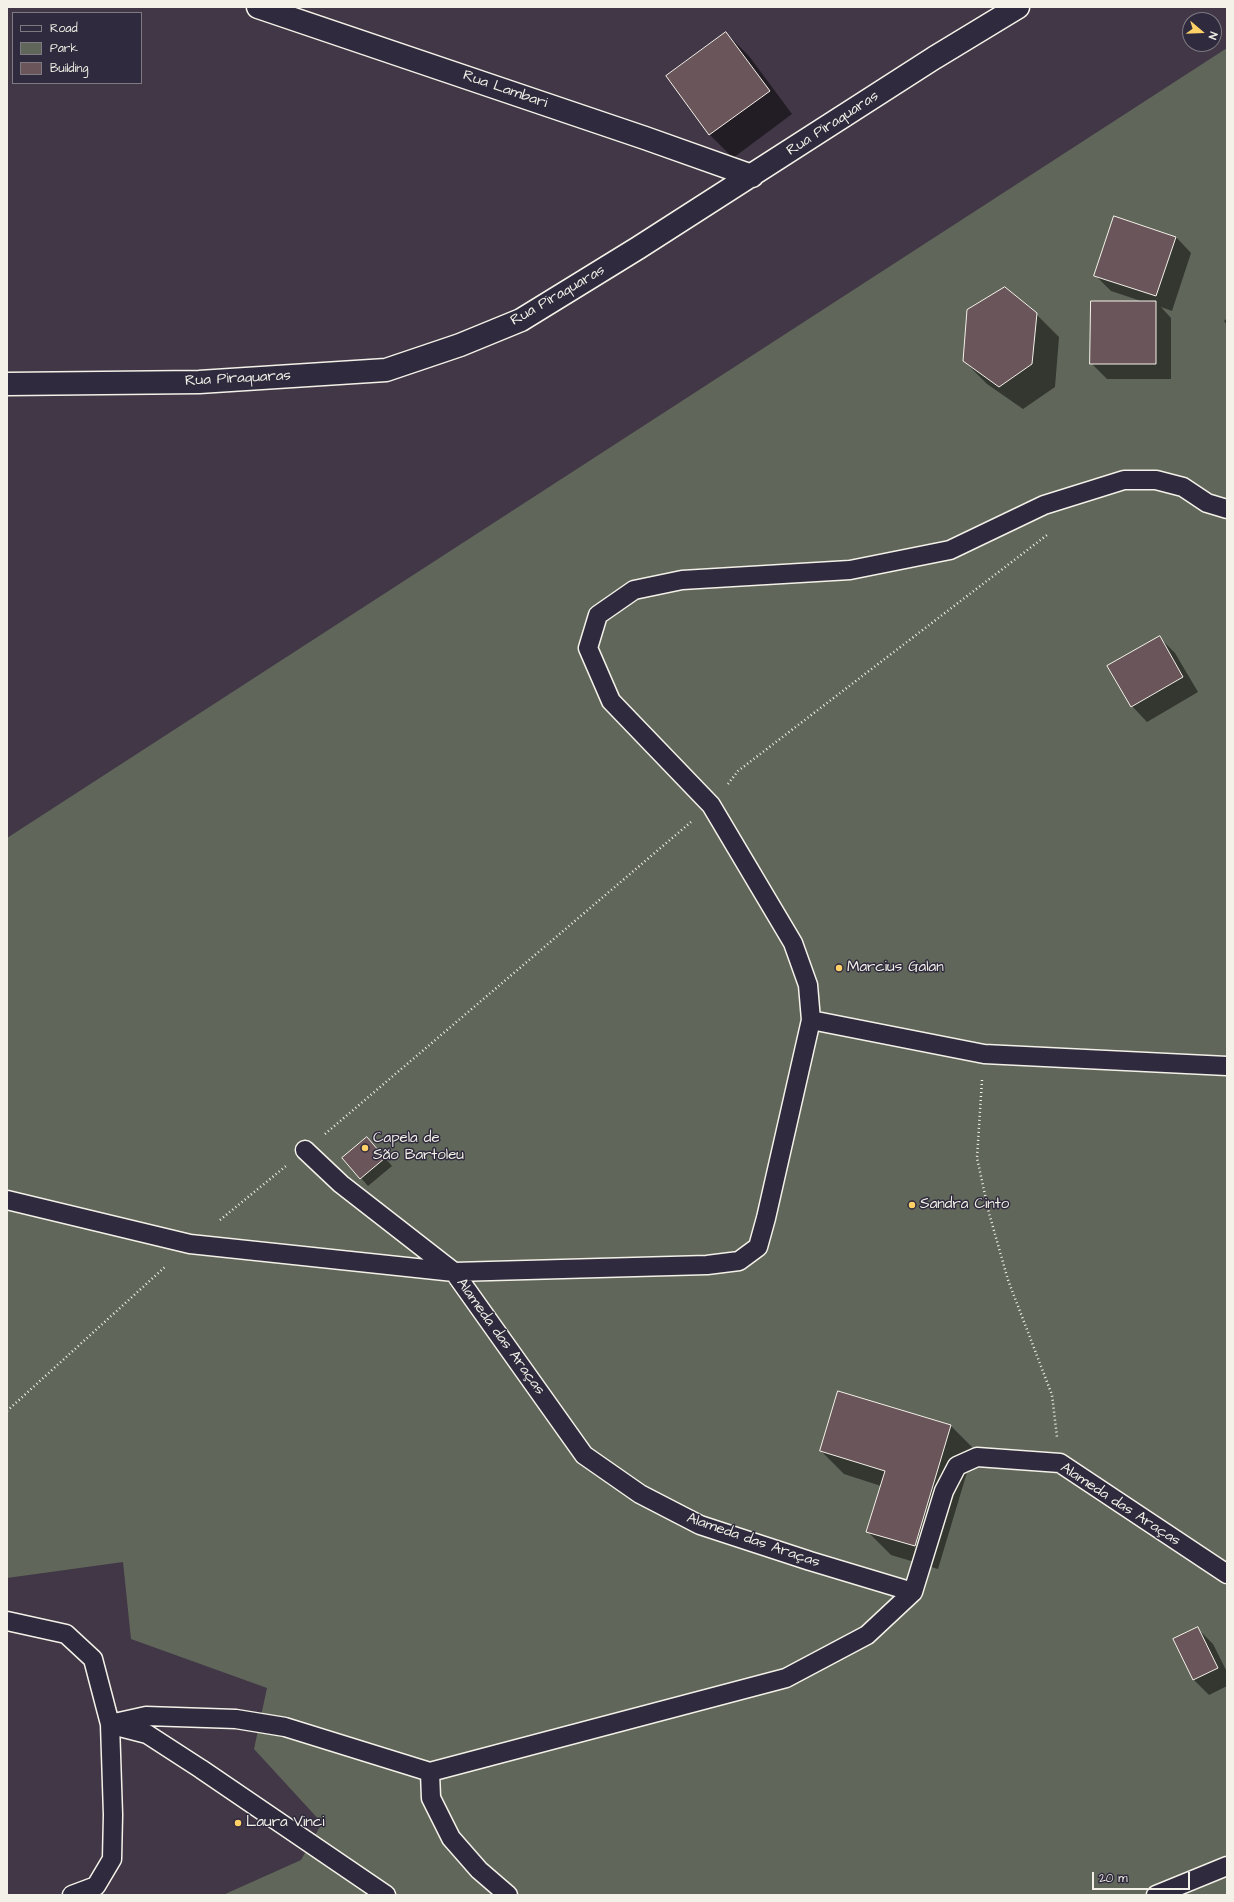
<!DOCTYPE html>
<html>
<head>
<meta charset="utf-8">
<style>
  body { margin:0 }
  #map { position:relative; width:1234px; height:1902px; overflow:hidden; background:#413746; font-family:"Architects Daughter",sans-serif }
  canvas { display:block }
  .frame { position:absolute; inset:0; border:8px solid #f4f1e8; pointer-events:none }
  .legend { position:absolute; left:12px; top:12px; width:130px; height:72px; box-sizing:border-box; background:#2f2a3d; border:1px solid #7e7a81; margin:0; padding:5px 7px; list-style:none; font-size:12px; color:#f4f1e8 }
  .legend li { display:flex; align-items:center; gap:8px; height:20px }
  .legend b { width:20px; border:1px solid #7e7a81 }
  .north { position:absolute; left:1182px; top:12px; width:40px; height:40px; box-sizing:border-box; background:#2f2a3d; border:1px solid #7e7a81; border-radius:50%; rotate:109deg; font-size:11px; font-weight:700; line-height:16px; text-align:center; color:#f4f1e8 }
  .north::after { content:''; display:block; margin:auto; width:14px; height:18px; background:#ffd166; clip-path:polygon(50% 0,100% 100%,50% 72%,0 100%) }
  .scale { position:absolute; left:1092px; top:1872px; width:98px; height:18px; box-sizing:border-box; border:2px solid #f4f1e8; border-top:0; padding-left:5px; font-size:12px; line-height:14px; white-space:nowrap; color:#f4f1e8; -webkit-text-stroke:3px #2f2a3d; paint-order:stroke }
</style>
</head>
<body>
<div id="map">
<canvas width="1234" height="1902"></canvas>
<div class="frame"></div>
<ul class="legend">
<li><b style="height:5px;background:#2f2a3d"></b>Road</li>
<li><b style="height:11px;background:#60675a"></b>Park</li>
<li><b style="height:11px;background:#6a555a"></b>Building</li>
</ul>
<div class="north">N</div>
<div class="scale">20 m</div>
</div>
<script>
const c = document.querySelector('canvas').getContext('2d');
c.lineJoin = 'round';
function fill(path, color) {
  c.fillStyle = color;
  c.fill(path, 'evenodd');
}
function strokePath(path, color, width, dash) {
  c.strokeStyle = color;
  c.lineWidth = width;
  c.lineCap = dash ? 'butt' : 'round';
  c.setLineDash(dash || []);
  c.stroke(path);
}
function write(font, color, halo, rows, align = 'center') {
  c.font = font + ' "Architects Daughter",sans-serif';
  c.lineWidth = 3;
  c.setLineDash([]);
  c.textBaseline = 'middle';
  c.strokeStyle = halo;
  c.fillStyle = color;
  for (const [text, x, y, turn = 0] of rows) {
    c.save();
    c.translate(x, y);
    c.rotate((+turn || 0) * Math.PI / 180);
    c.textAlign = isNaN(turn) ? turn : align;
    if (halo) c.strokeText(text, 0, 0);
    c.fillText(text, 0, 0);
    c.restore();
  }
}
fill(new Path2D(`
  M1227,48v1847h-1004l78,-35 21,-37 -68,-74 13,-61 -136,-49 -8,-77 -116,16v-740z`), '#60675a');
fill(new Path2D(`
  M726,33l23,23 43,58 -59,44 -23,-23 -43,-59z
  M1176,237l15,16 -19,58 -11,-4 10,11v61h-64l-16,-16 53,-61 -33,-11 -15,-15z
  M1036,314l23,23 -4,50 -32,22 -36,-25 -23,-23z
  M1227,318v7l-3,-4z
  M1159,637l16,16 23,39 -51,30 -15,-16z
  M375,1146l17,20 -24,20 -7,-8z
  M838,1392l113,34 23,23 -36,120 -47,-14 -23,-23 13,-46 -37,-12 -23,-23z
  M1197,1628l16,16 14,28v14l-18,9 -16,-16z`), '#0007');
const building = new Path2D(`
  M726,32l44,59 -61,44 -43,-59z
  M1114,216l62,21 -20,59 -62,-20z
  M1005,287l32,26 -5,51 -33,23 -36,-26 4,-51z
  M1091,301h65v63h-66z
  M1160,636l23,41 -52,30 -24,-41z
  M367,1137l18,21 -25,21 -18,-21z
  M838,1391l113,34 -36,121 -49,-14 19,-61 -65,-20z
  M1198,1627l20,41 -25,12 -20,-41z`);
fill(building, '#6a555a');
strokePath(building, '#f4f1e8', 1);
const service = new Path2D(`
  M811,1020l173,34 243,12
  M305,1150l36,34 113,88 130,183 56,39 60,31 110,36 103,31 31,-101 13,-25 20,-9 83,6 167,111
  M7,1200l183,44 264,28 253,-7 32,-4 19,-14 8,-29 45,-198 -3,-35 -15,-42 -82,-138 -100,-104 -23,-53 10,-33 36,-25 48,-10 168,-10 100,-20 94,-45 80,-25h32l27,7 24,16 20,6
  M7,1621l59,13 27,25 17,65 3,91 -1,44 -16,27 -24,9
  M110,1724l36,-8 90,3 49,8 145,45 356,-94 81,-43 46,-43
  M112,1725l35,9 54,35 185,126
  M430,1772l1,26 20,40 28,32 29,25
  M1156,1895l71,-29`);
const minor = new Path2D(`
  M258,7l387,131 107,38
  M7,384l192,-2 187,-12 74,-25 61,-25 117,-72 296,-190 84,-51`);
strokePath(service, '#f4f1e8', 21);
strokePath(minor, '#f4f1e8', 25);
strokePath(new Path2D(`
  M728,784l10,-13 309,-236
  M982,1080l-5,78 12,55 19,67 44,115 5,42
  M325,1134l366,-312
  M220,1220l66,-54
  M7,1411l159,-145`), '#f4f1e8', 2.5, [1, 3]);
strokePath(service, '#2f2a3d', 18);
strokePath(minor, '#2f2a3d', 22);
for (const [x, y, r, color] of [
  [839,968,4,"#ffd166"],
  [365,1148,4,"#ffd166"],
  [912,1205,4,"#ffd166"],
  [238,1823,4,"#ffd166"]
]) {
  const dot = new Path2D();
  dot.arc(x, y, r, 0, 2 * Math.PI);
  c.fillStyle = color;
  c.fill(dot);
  strokePath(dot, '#2f2a3d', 1.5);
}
write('15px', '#f4f1e8', '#2f2a3d', [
  ["Rua Lambari",505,90,19],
  ["Rua Piraquaras",833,124,-33],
  ["Rua Piraquaras",558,296,-30],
  ["Rua Piraquaras",238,379,-3],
  ["Alameda das Araças",500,1337,54],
  ["Alameda das Araças",1120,1505,33],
  ["Alameda das Araças",753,1541,19]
]);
write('15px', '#f4f1e8', '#2f2a3d', [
  ["Marcius Galan",847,968],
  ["Capela de",373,1139],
  ["São Bartoleu",373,1156],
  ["Sandra Cinto",920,1205],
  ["Laura Vinci",246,1823]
], 'left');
</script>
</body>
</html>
